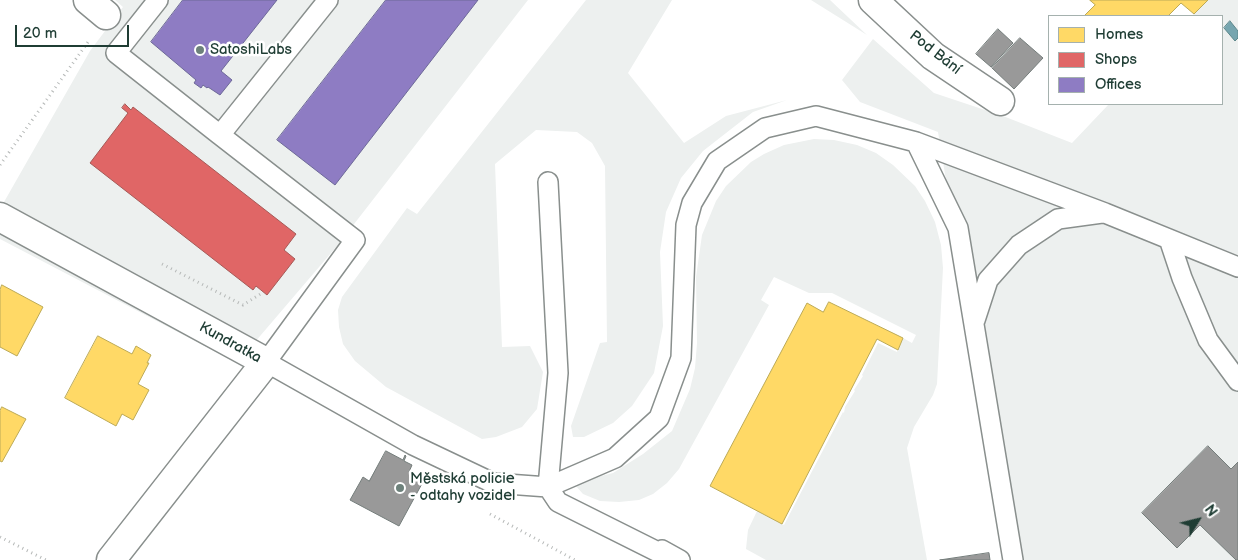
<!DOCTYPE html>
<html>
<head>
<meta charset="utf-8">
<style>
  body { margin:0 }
  #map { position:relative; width:1238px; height:560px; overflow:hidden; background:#fff; font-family:"Balsamiq Sans",sans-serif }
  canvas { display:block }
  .legend { position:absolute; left:1048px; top:15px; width:175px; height:90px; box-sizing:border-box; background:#fff; border:1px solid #a5b1ae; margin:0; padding:6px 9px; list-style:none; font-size:15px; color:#1f3d34 }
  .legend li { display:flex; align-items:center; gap:10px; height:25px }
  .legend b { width:25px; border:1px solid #a5b1ae }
  .north { position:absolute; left:1173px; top:495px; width:50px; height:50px; -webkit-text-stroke:4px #fff; paint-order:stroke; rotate:54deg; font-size:14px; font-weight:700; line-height:20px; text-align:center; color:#1f3d34 }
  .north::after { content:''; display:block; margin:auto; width:18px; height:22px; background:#1f3d34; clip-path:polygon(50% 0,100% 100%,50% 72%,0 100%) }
  .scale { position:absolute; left:15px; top:25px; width:114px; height:22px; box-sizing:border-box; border:2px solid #1f3d34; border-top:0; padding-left:6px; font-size:15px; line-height:18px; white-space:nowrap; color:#1f3d34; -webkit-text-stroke:4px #fff; paint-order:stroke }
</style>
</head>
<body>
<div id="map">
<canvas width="1238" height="560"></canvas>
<ul class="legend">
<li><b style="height:14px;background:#ffd966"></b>Homes</li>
<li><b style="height:14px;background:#e06666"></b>Shops</li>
<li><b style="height:14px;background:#8e7cc3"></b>Offices</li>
</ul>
<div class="north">N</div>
<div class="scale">20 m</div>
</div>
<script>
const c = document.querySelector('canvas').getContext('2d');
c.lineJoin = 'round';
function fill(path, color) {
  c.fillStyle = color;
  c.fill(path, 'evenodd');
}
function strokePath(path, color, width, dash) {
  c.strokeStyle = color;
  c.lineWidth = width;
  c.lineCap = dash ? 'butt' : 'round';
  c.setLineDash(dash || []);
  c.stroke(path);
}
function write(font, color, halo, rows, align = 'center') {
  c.font = font + ' "Balsamiq Sans",sans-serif';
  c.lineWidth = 5;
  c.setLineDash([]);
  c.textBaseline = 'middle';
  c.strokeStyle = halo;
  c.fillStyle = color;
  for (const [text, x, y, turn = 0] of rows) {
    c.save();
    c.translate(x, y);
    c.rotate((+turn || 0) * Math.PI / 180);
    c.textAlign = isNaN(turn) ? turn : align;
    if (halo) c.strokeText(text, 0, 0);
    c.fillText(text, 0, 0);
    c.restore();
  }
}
fill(new Path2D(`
  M115,0h413l-191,246 -100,117 -237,-124v-30l90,-158 33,-44z
  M586,0h86l-44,73 56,70 42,-27 61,-16 -34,12 -50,39 -22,27 -15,34 -6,40 3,74 -9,47 -22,33 -19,17 -29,14h-11l-2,-11 29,-83 7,-1 -2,-176 -13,-23 -15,-11 -41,-2 -41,34 7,183 28,-1 13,26 -6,37 -15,18 -26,10 -14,2 -96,-52 -31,-26 -12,-17 -4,-17 -1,-17 4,-13 65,-89 10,6z
  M811,0h19l37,35z
  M1208,0h30v31l-8,-9 -6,6 11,12 3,-2v522h-229l-71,-428 -78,-30 -18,-22 31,-41 61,54 69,23 69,27 37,-39h113v-88h-30z
  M814,139l20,1 23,5 19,8 17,12 22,21 10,15 10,21 6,23 2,23 -6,116 -4,11 -19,32 -7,21 20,112h-161l-20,-11 2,-19 9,-19 27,14 59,-113 1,1 1,-6 10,-16 -1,-1 9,-14 -1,-1 16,-32 19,9 6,-14 9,5 4,-8 -84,-42h-23l-35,-16 -13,23 8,5 -90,164 -12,14 -14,11 -14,6 -20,2 -19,-1 -17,-7 -8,-9 2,-3 36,-9 30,-19 29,-23 18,-42 5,-21 2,-25 -1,-66 6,-42 14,-34 10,-15 25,-24 13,-8 20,-9z`), '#edf0ef');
const homes = new Path2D(`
  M1090,0h118l-14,14 -13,-11 -13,13h-84l11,-11z
  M2,285l41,22 -26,49 -17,-9v-57z
  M829,302l74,36 -5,12 -21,-11 -95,185 -72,-38 97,-183 16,9z
  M98,336l34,18 4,-8 15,9 -4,8h2l-11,21 11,6 -16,30 -11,-6 -6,12 -51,-28z
  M2,407l24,12 -24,43 -2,-1v-50z`);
fill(homes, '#ffd966');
strokePath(homes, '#bcaa57', 1);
const shops = new Path2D(`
  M125,104l6,6 2,-3 163,127 -12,16 11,9 -28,36 -11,-9 -3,4 -163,-127 38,-50 -6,-5z`);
fill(shops, '#e06666');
strokePath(shops, '#a65a57', 1);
const offices = new Path2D(`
  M183,0h94l-56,71 11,9 -12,15 -12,-8 -1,1 -4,-3 -2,3 -7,-5 2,-3 -45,-38z
  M386,0h92l-143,185 -58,-45z`);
fill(offices, '#8e7cc3');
strokePath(offices, '#6d6998', 1);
const public = new Path2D(`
  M1230,21l8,10v7l-3,3 -11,-13z`);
fill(public, '#76a5af');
strokePath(public, '#5c868a', 1);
const industry = new Path2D(`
  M998,29l15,14 -22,24 -15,-13z
  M1020,38l23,20 -29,31 -22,-21z
  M1208,446l23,23 7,-7v98h-2l-36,-35 -23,23 -35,-35z
  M386,451l17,9 2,-5 1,1 -2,5 8,4 -3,7 15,8 -25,46 -49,-26 13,-23 6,4z
  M989,553l1,7h-50z`);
fill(industry, '#999');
strokePath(industry, '#747d7b', 1);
const service = new Path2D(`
  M158,0l-42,53 104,82
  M328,0l-108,135 135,105 -89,122 147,83 80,38 55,4 67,-29 44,-40 22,-60 5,-133 6,-22 25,-42 48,-33 51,-12 100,26 189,71 133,54
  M916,142l42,86 55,332
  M548,182l10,191 -10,114 10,15 102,51 2,-3 18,10
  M1169,239l13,39 26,62 30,41
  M975,320l13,-40 31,-35 39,-26 44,-6`);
const minor = new Path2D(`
  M88,0l18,15
  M873,0l60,56 67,45
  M0,217l266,145 -155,198`);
strokePath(service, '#898f8d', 22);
strokePath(minor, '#898f8d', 31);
strokePath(new Path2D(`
  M0,165l88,-123
  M162,264l81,41 19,-12
  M490,514l85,46
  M0,537l46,23`), '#b6b9b8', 3, [1, 4]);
strokePath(service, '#fff', 19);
strokePath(minor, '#fff', 28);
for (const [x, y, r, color] of [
  [200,50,5,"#6d817b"],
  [400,488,5,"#6d817b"]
]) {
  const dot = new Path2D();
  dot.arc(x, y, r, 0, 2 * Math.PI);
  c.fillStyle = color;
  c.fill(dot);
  strokePath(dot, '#fff', 2);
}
write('15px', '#1f3d34', '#fff', [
  ["SatoshiLabs",210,50],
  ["Městská policie",410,479],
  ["- odtahy vozidel",410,496]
], 'left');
write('15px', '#1f3d34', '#fff', [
  ["Pod Bání",935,53,38],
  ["Kundratka",230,343,29]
]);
</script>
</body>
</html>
